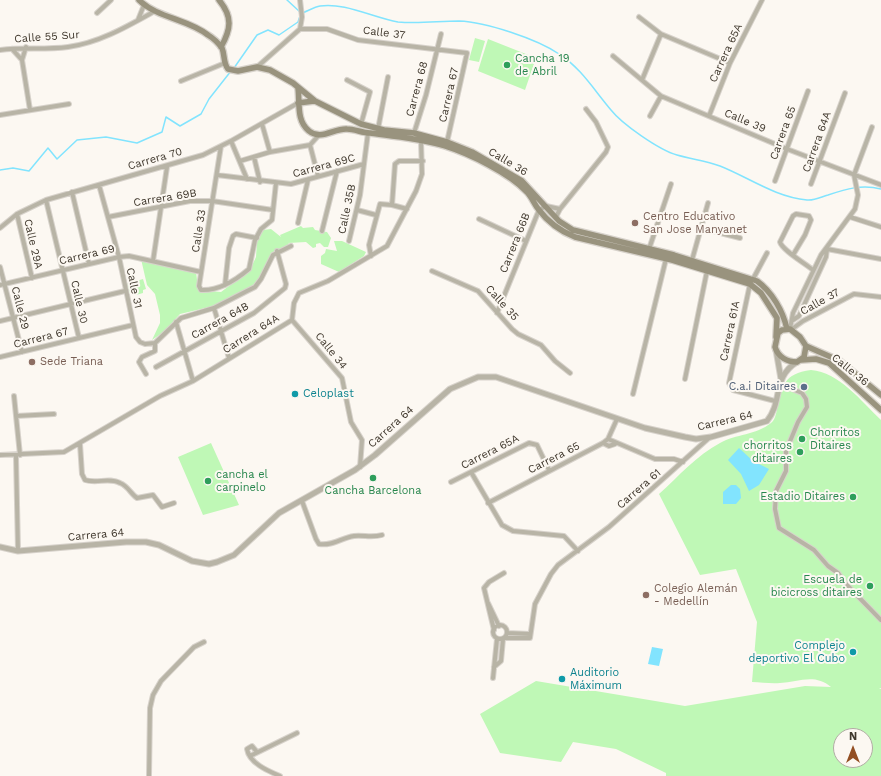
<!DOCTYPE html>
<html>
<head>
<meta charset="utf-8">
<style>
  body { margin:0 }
  #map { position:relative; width:881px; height:776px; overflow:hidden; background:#fcf8f2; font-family:"Work Sans",sans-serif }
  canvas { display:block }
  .north { position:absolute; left:833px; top:728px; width:40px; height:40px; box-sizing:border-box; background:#fcf8f2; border:1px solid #b1aca4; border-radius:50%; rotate:0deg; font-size:11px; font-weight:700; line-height:16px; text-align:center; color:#41392e }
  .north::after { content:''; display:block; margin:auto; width:14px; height:18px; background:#934f23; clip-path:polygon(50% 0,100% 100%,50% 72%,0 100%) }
</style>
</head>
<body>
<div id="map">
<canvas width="881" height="776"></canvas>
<div class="north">N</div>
</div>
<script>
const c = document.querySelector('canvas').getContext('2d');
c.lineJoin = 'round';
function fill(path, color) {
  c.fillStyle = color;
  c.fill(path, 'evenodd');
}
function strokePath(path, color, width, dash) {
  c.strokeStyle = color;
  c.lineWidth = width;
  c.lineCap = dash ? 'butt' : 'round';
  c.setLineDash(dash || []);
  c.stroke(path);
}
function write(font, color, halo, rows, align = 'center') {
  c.font = font + ' "Work Sans",sans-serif';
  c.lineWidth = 4;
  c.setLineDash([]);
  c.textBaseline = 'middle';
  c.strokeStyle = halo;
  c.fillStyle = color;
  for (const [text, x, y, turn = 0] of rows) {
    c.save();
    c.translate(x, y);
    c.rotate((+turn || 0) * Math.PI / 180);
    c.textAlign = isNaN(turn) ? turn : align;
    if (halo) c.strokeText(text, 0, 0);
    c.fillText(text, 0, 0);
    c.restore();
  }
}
fill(new Path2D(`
  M475,38l10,3 -6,21 -10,-2z
  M488,39l48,19 -11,32 -47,-19z
  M301,226l2,2 10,-1 2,3 12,2 4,6 -3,9h-4l-4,-4 -4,1v3l-3,1 -7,-6 -18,1 2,1 -19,9 -6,15 -10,18 -41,20 -34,8 -15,17 -13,9 8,-17v-8l-5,-21 -8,-9 -6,-26 55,13 2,15 3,3 20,2 29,-22 6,-13 1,-16 6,-11 8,-1 10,8 -1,-2z
  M334,241h8l24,11 -2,4 -25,16 -18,-8v-8l4,-3 1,-4 11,2z
  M143,279l3,10 -3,1v3l-7,2 1,-4 -8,2 -3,-9z
  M811,370c28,2 50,31 70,50v268l-2,1h2v87h-215v-3l-50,-24 -43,-7 -12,20 -61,-9 -20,-39 56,-33 149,25 120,-20 26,1c-16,-14 -33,-5 -51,-4 -9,1 -19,-1 -28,-1l5,-60 -21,-53 -36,6 -41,-81c20,-18 38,-39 61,-51 16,-9 36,-8 51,-20 4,-3 5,-9 6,-14 6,-24 6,-35 34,-39zM841,736h24v24h-24z
  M211,443l28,62 -36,10 -25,-58z`), '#bff8b6');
fill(new Path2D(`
  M739,448l14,13 16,8 -10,16 -10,6 -8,-17 -13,-14z
  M731,485h5l4,4 1,9 -5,6h-13v-12z
  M652,647l11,2 -4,17 -11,-2z`), '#82e4fe');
strokePath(new Path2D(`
  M287,0l13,12
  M302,13c6,-2 12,-6 18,-7 24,-4 54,12 78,16 21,2 41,-1 61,-1 27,1 78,18 100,33 22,14 35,36 52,56 11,14 48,40 66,45 14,4 29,6 43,11 28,11 55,31 87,34 7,1 14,-3 21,-5 18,-6 34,-11 53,-6
  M234,68l23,-33 11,-5 11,5 19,-13 2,-6
  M0,170l13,-2 16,3 19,-23 9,11 20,-19 29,-3 31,6 25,-11 4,-15 14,9 21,-12 8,-15 22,-28`), '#82e4fe', 1.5);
const minor = new Path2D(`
  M97,13l14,-13
  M639,17l22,17 69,29
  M138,20l6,-15
  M300,29h27l31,11 109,13 -20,89
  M26,47l-4,13 8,50
  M12,49l10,11
  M0,50c23,-3 45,0 68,-3 31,-4 60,-21 87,-36
  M613,56l48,40 126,53 94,36
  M257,67l43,-38 2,-12 -2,-17
  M347,80l23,12 -9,32
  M642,80l19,-46
  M181,81l44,-18
  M0,115l69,-11
  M650,116l11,-20
  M709,116l21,-53 32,-63
  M262,124l8,28
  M378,129l10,-52
  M414,133l12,-38 15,-61
  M231,141l16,38
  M221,146l-22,140 2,4c18,1 35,-10 48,-21l6,-29 6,-11 11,-9 4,-37
  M254,157l6,25
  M240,161l30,-9 40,-7
  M217,175l74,9 73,-20
  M318,176l-8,-31 9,-10
  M775,181l33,-90
  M811,184l34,-91
  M99,185l20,72 17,80 4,5 5,2 10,-1 26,-25 33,-10 33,-17 8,-4 6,-8 12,-24 18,-9
  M72,192l17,72
  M46,200l33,138
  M392,205l3,-41 4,-3h24
  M357,210l19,5
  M17,214l15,64
  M108,217l82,-16h22l61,9
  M556,217l4,-8 46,-57 2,-5 -12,-25 -10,-13
  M850,217l31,10
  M479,219l47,22
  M298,223l10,-43
  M0,228l17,-14 29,-14 157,-45 28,-14 67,-38
  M701,228l39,10
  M322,231l15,-60
  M349,241l11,-46 8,-62
  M649,249l22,-65
  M827,249l54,10
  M793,255l12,-20 6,-15 -2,-4 -13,-2 -3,2 -13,26c2,8 26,22 33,28
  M371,256l-2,-11 11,-41 12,1 15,4
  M692,260l16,-57
  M153,261l14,-94
  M0,267l22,85
  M432,271l46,20 34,38 6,5 23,11 14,16 15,12
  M753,279l14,-26
  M750,284l-21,99 4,7 42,11
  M0,285l119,-28 10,-1 72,16
  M225,285l4,-37 4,-12 3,-2 21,4
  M214,308l15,50
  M497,313l42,-103 7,-4 14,3
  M292,320l50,58 9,44 11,18 -2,27
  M793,320l6,-4 27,-59 1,-8
  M0,321l125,-30
  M176,322l17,59
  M790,329l3,-16 28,-58 34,-46 3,-14 -4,-20 18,-48
  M792,329l11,-8 51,-27 27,3
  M0,357l133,-32
  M156,367l98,-54 31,-25 1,-4 -9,-33
  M146,374l-7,-12 3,-5 13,-6v-8
  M685,379l22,-108
  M780,384l22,9 4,6 1,8 -9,15 -12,29v20l-10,20 -1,18 4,19 35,22 14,16 10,7 7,10 36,37
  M633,394l33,-135
  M14,396l6,59
  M16,416l38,-2
  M608,439l47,20h19l9,3
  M603,443l6,3 6,-2
  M80,444l2,30 3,6c12,4 24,-3 35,3 8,3 11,11 17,15l16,-3 9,12 12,-4
  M0,455l64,-3 96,-56 33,-15 99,-61 2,-17 5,-10 29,-12 59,-35 29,-55 6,-17 -1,-34
  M16,456l2,95
  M471,472l31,53 11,6 51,5 14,15
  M451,482l78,-39 8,2 12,25
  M302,501l14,38 3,5c14,2 22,-6 35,-8 10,-1 18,2 28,-1
  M488,503l115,-60 5,-4 9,-20
  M488,603l11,23
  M493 632a7 7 0 1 1 14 0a7 7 0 1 1-14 0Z
  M494,630l-10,-42 5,-6 15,-9
  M507,633l23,1
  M505,638h25l5,-34 16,-30 7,-9 51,-38 101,-90
  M494,667l7,-6 2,-22
  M493,678l4,-39
  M257,752l-5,-6 -5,3c2,14 21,22 33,27
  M250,756l47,-23
  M149,776l1,-68 3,-13 8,-14 33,-34 10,-5`);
const tertiary = new Path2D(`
  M776,350l5,29
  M0,547l18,4 108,-9h20l13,3 33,16 17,3 8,-2 17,-7 45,-42 76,-43 20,-15 75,-66 28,-12h18l149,51 40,9 11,2 15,-2 56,-16c16,-19 5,-44 30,-59`);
const secondary = new Path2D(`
  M139,0c18,18 49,19 69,35 5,3 11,9 14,13 3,7 1,15 6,21l10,2 19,-4 13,3 23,13 22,18 46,23 23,6 30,3 33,9 25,10 50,29 37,40 14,9 101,25 83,26c15,11 26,30 30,48
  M219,0c14,17 12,29 2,47
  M298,88c2,14 -2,33 11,43 12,10 25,-3 38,-2 8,0 15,4 23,4 26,4 51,5 75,13 25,8 64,27 82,46 5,5 7,12 12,18 9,12 21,21 36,27l97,23 78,24 11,9 16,25 -1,19
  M298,103l16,-2
  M790,329l10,8 6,9 -2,11 -7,5c-10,0 -19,-5 -22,-15l3,-14 4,-3z
  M806,346l34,15 41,34
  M801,360l15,-1 13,4 52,47`);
strokePath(minor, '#d7d2cb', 6);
strokePath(tertiary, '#d7d2cb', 7);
strokePath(secondary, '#d7d2cb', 8);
strokePath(minor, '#b8b4a6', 4);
strokePath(tertiary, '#b8b4a6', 5);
strokePath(secondary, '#99937e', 5.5);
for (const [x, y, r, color] of [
  [507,65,4,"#2e9e5b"],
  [635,223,4,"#8d6e63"],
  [32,362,4,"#8d6e63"],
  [804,387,4,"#5c6f8a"],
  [295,394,4,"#0f9aa8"],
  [802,439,4,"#2e9e5b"],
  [800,452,4,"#2e9e5b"],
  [373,478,4,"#2e9e5b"],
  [208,481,4,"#2e9e5b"],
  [853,497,4,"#2e9e5b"],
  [870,586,4,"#2e9e5b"],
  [646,595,4,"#8d6e63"],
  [853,652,4,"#0f9aa8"],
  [562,679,4,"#0f9aa8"]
]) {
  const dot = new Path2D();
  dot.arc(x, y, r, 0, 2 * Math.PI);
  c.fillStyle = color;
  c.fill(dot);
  strokePath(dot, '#fcf8f2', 1.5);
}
write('11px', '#41392e', '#fcf8f2', [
  ["Calle 37",384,33,7],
  ["Calle 55 Sur",47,37,-4],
  ["Carrera 65A",726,53,-65],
  ["Carrera 68",417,89,-75],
  ["Carrera 67",449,95,-77],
  ["Calle 39",745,121,23],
  ["Carrera 65",783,133,-70],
  ["Carrera 64A",817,142,-70],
  ["Carrera 70",155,159,-16],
  ["Calle 36",508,162,31],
  ["Carrera 69C",324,166,-15],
  ["Carrera 69B",165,198,-9],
  ["Calle 35B",347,209,-78],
  ["Calle 33",199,231,-81],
  ["Carrera 66B",515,243,-68],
  ["Calle 29A",33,244,77],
  ["Carrera 69",87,255,-13],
  ["Calle 31",134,288,78],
  ["Calle 30",79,302,77],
  ["Calle 37",820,302,-29],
  ["Calle 35",502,303,48],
  ["Calle 29",20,308,76],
  ["Carrera 64B",220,321,-29],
  ["Carrera 61A",730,331,-78],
  ["Carrera 64A",251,334,-32],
  ["Carrera 67",41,338,-14],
  ["Calle 34",331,351,51],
  ["Calle 36",850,370,39],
  ["Carrera 64",725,421,-13],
  ["Carrera 64",391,427,-42],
  ["Carrera 65A",490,452,-27],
  ["Carrera 65",554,458,-27],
  ["Carrera 61",639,489,-41],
  ["Carrera 64",96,535,-5]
]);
write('11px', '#27864d', '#fcf8f2', [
  ["Cancha 19",515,59],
  ["de Abril",515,72],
  ["Chorritos",810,433],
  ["Ditaires",810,446],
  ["chorritos",792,446,"right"],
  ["ditaires",792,459,"right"],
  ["cancha el",216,475],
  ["carpinelo",216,488],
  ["Cancha Barcelona",373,491,"center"],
  ["Estadio Ditaires",845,497,"right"],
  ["Escuela de",862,580,"right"],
  ["bicicross ditaires",862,593,"right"]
], 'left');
write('11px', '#785e54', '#fcf8f2', [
  ["Centro Educativo",643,217],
  ["San Jose Manyanet",643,230],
  ["Sede Triana",40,362],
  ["Colegio Alemán",654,589],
  ["- Medellín",654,602]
], 'left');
write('11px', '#4e5e75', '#fcf8f2', [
  ["C.a.i Ditaires",796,387]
], 'right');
write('11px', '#0d838f', '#fcf8f2', [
  ["Celoplast",303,394],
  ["Complejo",845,646,"right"],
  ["deportivo El Cubo",845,659,"right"],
  ["Auditorio",570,673],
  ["Máximum",570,686]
], 'left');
</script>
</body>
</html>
